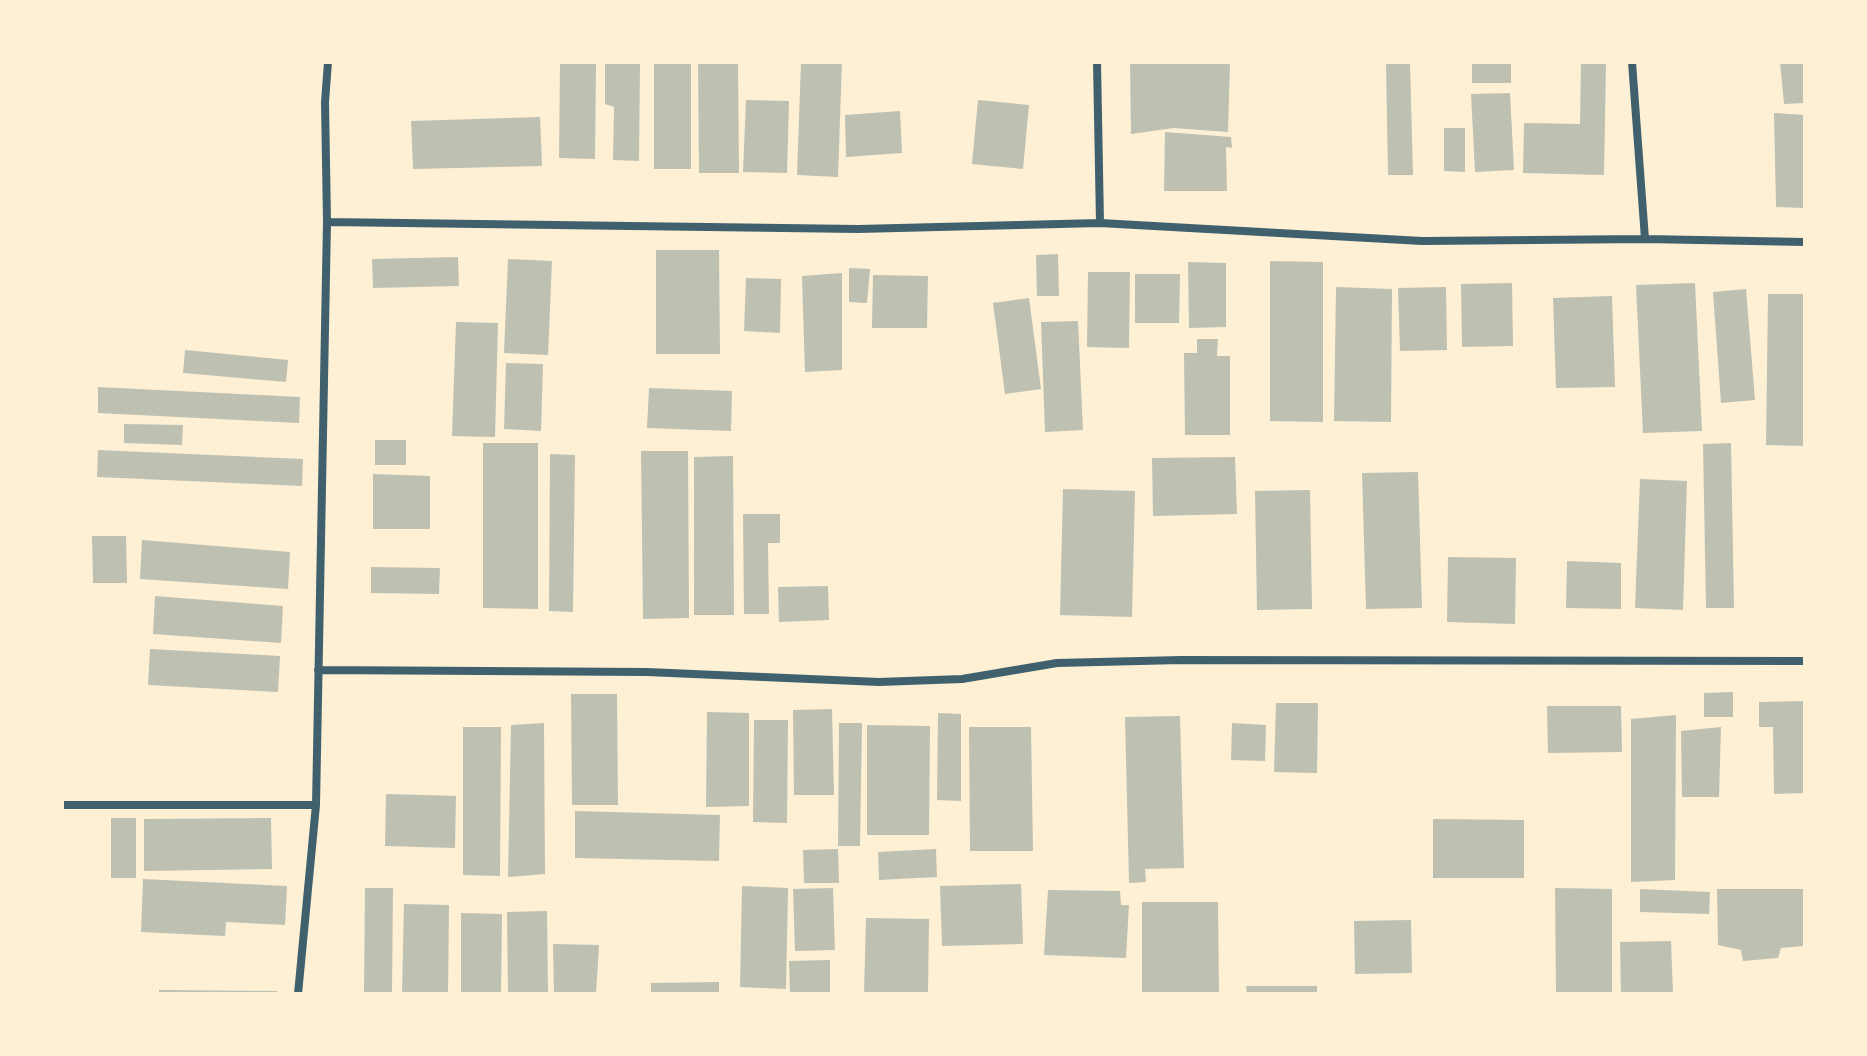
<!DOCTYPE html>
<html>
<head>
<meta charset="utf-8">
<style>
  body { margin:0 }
  #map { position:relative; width:1867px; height:1056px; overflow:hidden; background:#fdf0d5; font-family:Ubuntu,sans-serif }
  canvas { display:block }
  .frame { position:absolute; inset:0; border:64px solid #fdf0d5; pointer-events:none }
</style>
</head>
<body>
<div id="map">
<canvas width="1867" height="1056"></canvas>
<div class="frame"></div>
</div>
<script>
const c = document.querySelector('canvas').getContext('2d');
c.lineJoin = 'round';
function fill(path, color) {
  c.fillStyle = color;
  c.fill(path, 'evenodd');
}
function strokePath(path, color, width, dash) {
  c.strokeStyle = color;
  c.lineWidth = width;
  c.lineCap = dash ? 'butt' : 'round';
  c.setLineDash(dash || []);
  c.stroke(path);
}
fill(new Path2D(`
  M560,62h36l-1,97 -36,-1z
  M605,62h35l-1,99 -26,-1 1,-53 -9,-3z
  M654,62h37v107h-37z
  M698,62h40l1,111h-40z
  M801,62h41l-4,115 -41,-2z
  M1130,62h100l-2,70 -54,-4 -43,6z
  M1386,62h24l3,113h-25z
  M1472,62h39v21h-39z
  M1581,62h25l-2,113 -81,-2 1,-50 56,1z
  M1780,62h25v41l-21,1z
  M1510,93l4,77 -39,2 -4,-78z
  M746,100l43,1 -2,72 -44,-1z
  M978,100l51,5 -6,64 -51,-5z
  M900,111l2,42 -56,4 -1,-42z
  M1774,113l31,2v93l-29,-1z
  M540,117l2,49 -129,3 -2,-48z
  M1444,128h21v44l-21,-1z
  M1165,132l66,5 1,11 -6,-1 1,44h-63z
  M656,250h63l1,104h-64z
  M1058,254l1,42h-22l-1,-41z
  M458,257l1,29 -86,2 -1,-29z
  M508,259l44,2 -4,94 -44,-2z
  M1270,261l53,1v160l-53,-1z
  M1188,262l38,1v64l-37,1z
  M849,268l21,1 -3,34 -18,-1z
  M1088,272h42l-1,76 -42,-1z
  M842,273v97l-37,2 -3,-96z
  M1135,274h45l-1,49h-44z
  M873,275l55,1 -1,52h-55z
  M746,278l35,1 -1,54 -36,-2z
  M1512,283l1,63 -51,1 -1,-63z
  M1695,283l7,148 -59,2 -7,-148z
  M1336,287l56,2 -1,133 -57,-1z
  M1446,287l1,63 -47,1 -2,-63z
  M1746,289l9,111 -34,3 -8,-111z
  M1768,294h37l-1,152 -38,-1z
  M1612,296l3,91 -59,1 -3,-90z
  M1029,298l12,91 -36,5 -12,-91z
  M1078,321l5,109 -38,2 -4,-110z
  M456,322l42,1 -3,114 -43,-1z
  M1197,339h21l-1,17h13v79h-45l-1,-82h13z
  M185,350l103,10 -2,22 -103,-9z
  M506,363l37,1 -2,67 -37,-2z
  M98,387l202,10 -1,26 -201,-10z
  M649,388l83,3 -1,40 -84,-3z
  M124,424l59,1 -1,20 -58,-2z
  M375,440h31v25h-31z
  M483,443h55v166l-55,-1z
  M1731,443l3,165h-28l-3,-164z
  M98,450l205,9 -1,27 -205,-9z
  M641,451h47l1,167 -46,1z
  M550,454l25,1 -2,157 -24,-1z
  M733,456l1,159h-40v-158z
  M1235,457l2,57 -84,2 -1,-58z
  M1418,472l4,136 -56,1 -4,-136z
  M373,474l57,2v53h-57z
  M1640,479l47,2 -4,129 -48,-2z
  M1063,489l72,2 -3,126 -72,-2z
  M1310,490l2,119 -55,1 -2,-119z
  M743,514h37v29h-12l1,71h-25z
  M92,536h34l1,47h-34z
  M142,540l148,12 -2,37 -148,-10z
  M1448,557l68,1 -1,66 -68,-2z
  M1567,561l54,2v46l-55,-1z
  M371,567l69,1 -1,26 -68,-1z
  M828,586l1,34 -50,2 -1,-35z
  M155,596l128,10 -2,37 -128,-9z
  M150,649l130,7 -2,36 -130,-7z
  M1733,692v25h-29v-24z
  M571,694h46l1,111h-46z
  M1805,701v92l-31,1 -1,-67h-14v-25z
  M1276,703h42l-1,70 -43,-1z
  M1547,706h74l1,46 -74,1z
  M832,709l2,86h-40l-1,-85z
  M707,712l42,1v93l-43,1z
  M938,713l23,1v87l-24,-1z
  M1676,715l-1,165 -44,2v-163z
  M1180,716l4,152 -39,1 1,13 -17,1 -4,-166z
  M754,720h34l-1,103 -34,-1z
  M544,723l1,151 -37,3 3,-152z
  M839,723h23l-2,123h-22z
  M1232,723l34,2 -1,36 -34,-1z
  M867,725l63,1 -1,109h-62z
  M463,727h38l-1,149 -37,-1z
  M969,727h62l2,124h-63z
  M1721,727l-2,70h-37l-1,-66z
  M386,794l70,2 -1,52 -70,-2z
  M575,811l145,4 -1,46 -144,-3z
  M111,818h25v60h-25z
  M271,818l1,51 -128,2v-52z
  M1433,819l91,1v58h-91z
  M838,849l1,34h-35l-1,-33z
  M936,849l1,28 -58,3 -1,-28z
  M143,879l144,7 -2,39 -59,-3 -1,14 -84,-4z
  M1021,884l2,60 -81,2 -2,-60z
  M742,886l46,2 -2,101 -46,-2z
  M365,888h28l-1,106h-28z
  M833,888l2,62 -40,1 -2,-62z
  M1555,888l57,1v105h-56z
  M1640,889l70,3 -1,22 -69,-2z
  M1717,889h88v57l-24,2 -3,10 -35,3 -2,-11 -23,-5z
  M1048,890l72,1 1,14h8l-3,53 -82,-3z
  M1142,902h76l1,92h-77z
  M404,904l45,1 -1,89h-46z
  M547,911l1,83h-40l-1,-82z
  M461,913l41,1 -1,80h-40z
  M866,918l63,1 -1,75h-64z
  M1411,920l1,53 -57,1 -1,-53z
  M1671,941l2,53h-52l-1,-52z
  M553,944l46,1 -3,49h-42z
  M830,960v34h-40l-1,-33z
  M719,982v12h-68v-11z
  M1246,986h71v8h-70z
  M159,990l118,1v3h-118z`), '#bec0b2');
strokePath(new Path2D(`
  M1097,62l3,161
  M1632,62l13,177
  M327,222l531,7 242,-6 322,18 223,-2 160,3
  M318,670l329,2 232,10 83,-3 95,-16 124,-3 624,1
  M62,805h254
  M298,994l18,-189 11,-583 -2,-120 3,-40`), '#3f606c', 8);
</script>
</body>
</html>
